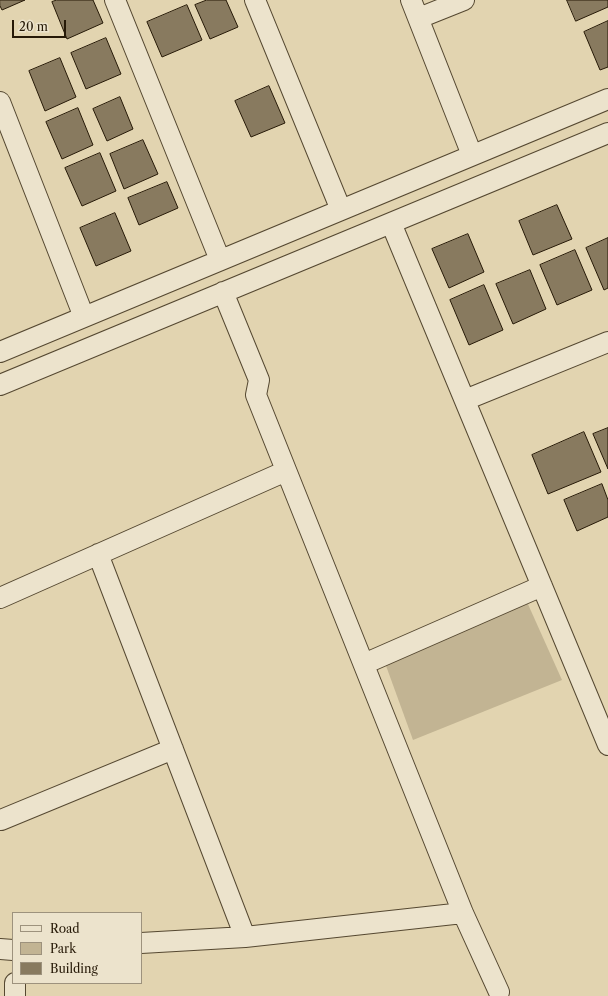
<!DOCTYPE html>
<html>
<head>
<meta charset="utf-8">
<style>
  body { margin:0 }
  #map { position:relative; width:608px; height:996px; overflow:hidden; background:#e2d4b0; font-family:"Libre Caslon Text",serif }
  canvas { display:block }
  .legend { position:absolute; left:12px; top:912px; width:130px; height:72px; box-sizing:border-box; background:#ece3cc; border:1px solid #9d927d; margin:0; padding:5px 7px; list-style:none; font-size:12px; color:#261907 }
  .legend li { display:flex; align-items:center; gap:8px; height:20px }
  .legend b { width:20px; border:1px solid #9d927d }
  .scale { position:absolute; left:12px; top:20px; width:54px; height:18px; box-sizing:border-box; border:2px solid #261907; border-top:0; padding-left:5px; font-size:12px; line-height:14px; white-space:nowrap; color:#261907; -webkit-text-stroke:3px #ece3cc; paint-order:stroke }
</style>
</head>
<body>
<div id="map">
<canvas width="608" height="996"></canvas>
<ul class="legend">
<li><b style="height:5px;background:#ece3cc"></b>Road</li>
<li><b style="height:11px;background:#c2b493"></b>Park</li>
<li><b style="height:11px;background:#887a5f"></b>Building</li>
</ul>
<div class="scale">20 m</div>
</div>
<script>
const c = document.querySelector('canvas').getContext('2d');
c.lineJoin = 'round';
function fill(path, color) {
  c.fillStyle = color;
  c.fill(path, 'evenodd');
}
function strokePath(path, color, width, dash) {
  c.strokeStyle = color;
  c.lineWidth = width;
  c.lineCap = dash ? 'butt' : 'round';
  c.setLineDash(dash || []);
  c.stroke(path);
}
fill(new Path2D(`
  M527,602l35,78 -149,60 -28,-77z`), '#c2b493');
const building = new Path2D(`
  M0,0h25l-23,10 -2,-4z
  M57,0h36l10,23 -36,16 -15,-37z
  M207,0h19l12,27 -28,12 -15,-34z
  M567,0h41v7l-32,14z
  M187,5l15,35 -40,17 -15,-35z
  M608,21v46l-8,3 -16,-38z
  M106,38l15,36 -35,15 -15,-36z
  M60,58l16,39 -31,14 -16,-40z
  M269,86l16,37 -34,14 -16,-36z
  M120,97l13,32 -26,12 -14,-32z
  M78,108l15,37 -31,14 -16,-37z
  M143,140l15,34 -34,15 -14,-35z
  M100,153l16,38 -34,15 -17,-38z
  M167,182l11,26 -39,17 -11,-27z
  M557,205l15,34 -39,16 -14,-34z
  M115,213l16,38 -35,15 -16,-38z
  M468,234l16,38 -35,16 -17,-39z
  M608,238v50l-4,2 -18,-42z
  M575,250l17,40 -35,15 -17,-40z
  M530,270l16,39 -33,15 -17,-40z
  M484,285l19,45 -34,15 -19,-45z
  M608,428v41l-15,-35z
  M584,432l17,40 -53,22 -16,-39z
  M602,484l6,16v17l-31,14 -13,-31z`);
fill(building, '#887a5f');
strokePath(building, '#261907', 1);
const minor = new Path2D(`
  M115,0l105,260
  M255,0l86,210
  M411,0l61,155
  M419,18l45,-18
  M0,102l84,215
  M391,223l217,522
  M223,292l36,88 -3,15 207,518 36,79
  M0,352l608,-253
  M0,385l608,-252
  M465,400l143,-58
  M98,554l147,383
  M0,598l286,-127
  M364,664l178,-78
  M1,820l172,-71
  M141,943l104,-6 218,-24
  M0,949l13,1
  M15,996v-13`);
strokePath(minor, '#554831', 22);
strokePath(minor, '#ece3cc', 20);
</script>
</body>
</html>
